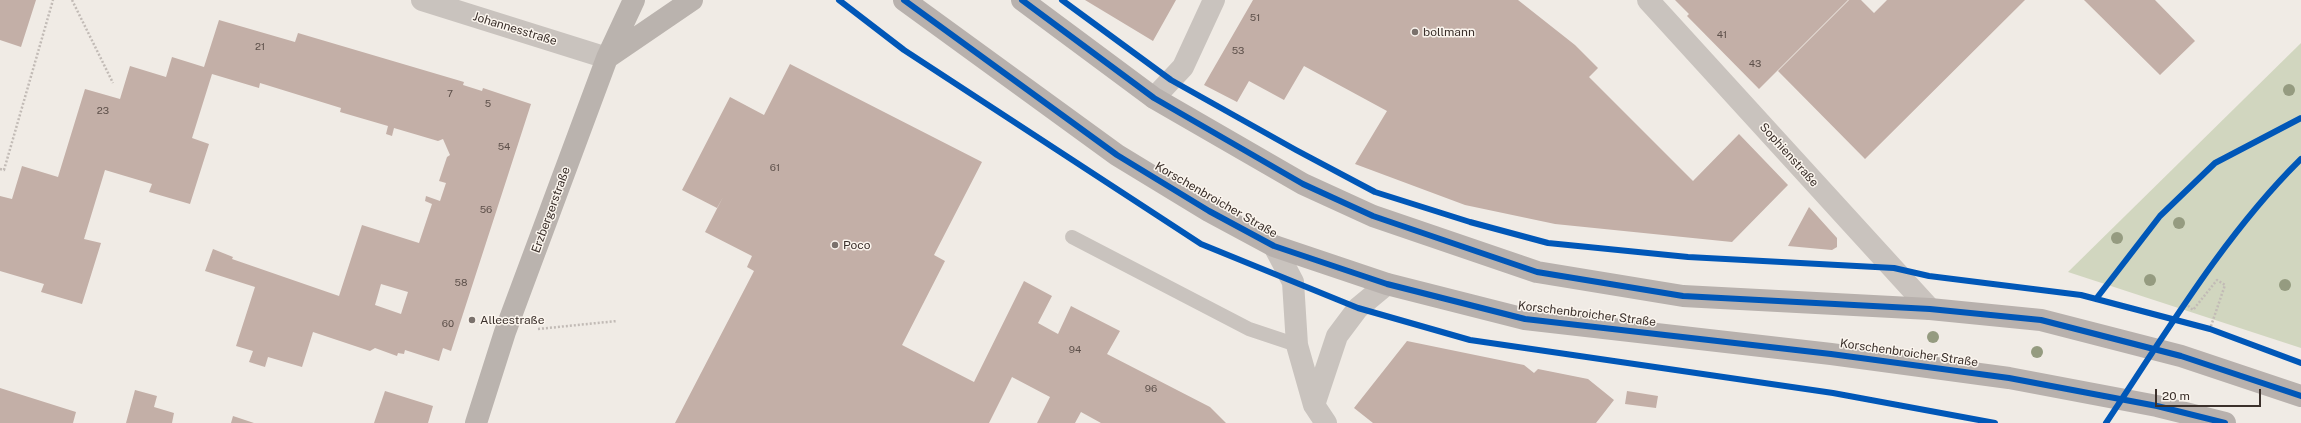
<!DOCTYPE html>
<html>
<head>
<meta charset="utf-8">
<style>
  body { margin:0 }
  #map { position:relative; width:2301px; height:423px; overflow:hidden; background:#f0ebe5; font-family:"Public Sans",sans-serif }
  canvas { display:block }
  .scale { position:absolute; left:2155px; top:389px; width:106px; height:18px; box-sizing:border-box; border:2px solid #3b302b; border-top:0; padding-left:5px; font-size:12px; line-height:14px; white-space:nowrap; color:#3b302b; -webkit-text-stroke:3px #fbf5ee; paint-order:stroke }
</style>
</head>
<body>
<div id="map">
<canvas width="2301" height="423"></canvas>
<div class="scale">20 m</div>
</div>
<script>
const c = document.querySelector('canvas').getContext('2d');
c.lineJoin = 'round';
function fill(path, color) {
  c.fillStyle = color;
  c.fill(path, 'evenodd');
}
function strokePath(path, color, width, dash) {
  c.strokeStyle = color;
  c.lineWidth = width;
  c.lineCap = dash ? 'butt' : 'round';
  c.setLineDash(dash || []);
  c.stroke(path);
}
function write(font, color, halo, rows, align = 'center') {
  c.font = font + ' "Public Sans",sans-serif';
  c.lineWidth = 3;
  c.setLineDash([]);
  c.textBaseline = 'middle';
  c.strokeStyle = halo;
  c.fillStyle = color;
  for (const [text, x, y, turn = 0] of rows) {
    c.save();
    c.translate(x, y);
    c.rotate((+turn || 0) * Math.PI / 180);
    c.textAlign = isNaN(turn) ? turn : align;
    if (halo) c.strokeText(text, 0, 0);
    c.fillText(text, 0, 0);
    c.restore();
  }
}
fill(new Path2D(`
  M2301,43v305l-233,-76z`), '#d1d6bf');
fill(new Path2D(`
  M0,0h36l-15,47 -21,-7z
  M1085,0h91l-23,41z
  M1253,0h265l57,45 23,23 -9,9 104,104 46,-47 49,51 -56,57 -177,-18 -90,-19 -110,-41 32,-53 -83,-45 -20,34 -35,-19 -12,21 -33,-17z
  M1675,0h173l-89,89 -72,-73 2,-2z
  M1849,0h12l13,13 13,-13h138l-160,159 -87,-88z
  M2084,0h71l40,41 -35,34z
  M219,20l76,22 3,-9 166,49 -1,3 19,6 1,-3 48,16 -80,247 -8,-3 -4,13 -34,-11 -1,4 -6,-1 -1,3 -22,-8 -5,3 -57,-19 -11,35 -34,-10 -3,10 -16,-5 4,-11 -17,-5 19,-59 -50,-16 8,-22 20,8 -1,2 107,37 23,-71 57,18 13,-39 -7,-3 1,-5 14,5 6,-18 -7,-2 8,-24 3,-2 -7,-16 -5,2 -44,-13 -2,8 -6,-2 2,-8 -48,-14 1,-4 -81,-25 -1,5 -47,-14 -20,64 17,6 -19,60 -41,-12 3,-8 -47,-14 -21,69 17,4 -19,61 -41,-12 3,-8 -44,-13v-75l12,3 10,-33 36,11 27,-88 35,10 10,-33 36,11 6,-20 32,10zM381,284l27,8 -7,22 -26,-9z
  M790,64l192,98 -48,93 11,6 -43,84 72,37 50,-101 28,15 -14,27 20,11 13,-28 49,25 -13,23 103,53 16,16h-125l-20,-11 -6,11h-38l13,-26 -38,-20 -23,46h-314l79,-152 -7,-4 5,-11 -47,-24 18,-35 -6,11 -35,-18 48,-93 34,18z
  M1809,207l28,31v9l-5,3 -44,-4z
  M1407,341l117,24 10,8 4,-4 50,10 26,21 -18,23h-223l-19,-15z
  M0,388l76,24 -3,11h-73z
  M135,390l22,6 -3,11 20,6 -2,10h-46z
  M385,391l48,15 -5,17h-54z
  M1627,391l31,5 -2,12 -31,-4z
  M233,416l21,7h-23z`), '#c3afa7');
strokePath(new Path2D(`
  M72,0l41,83
  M0,169l4,1 49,-170
  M2185,303l8,7 24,-30 8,5 -15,44
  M538,329l79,-8`), '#c2bbb6', 2.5, [2, 2]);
strokePath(new Path2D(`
  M1072,237l177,92 48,16`), '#c9c3be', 14);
strokePath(new Path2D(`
  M422,0l185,58
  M1648,0l282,309
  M1154,98l29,-31 31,-67
  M1274,246l19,36 4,63 17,60 12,18
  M1314,405l23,-69 21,-28 29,-24`), '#c9c3be', 22);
strokePath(new Path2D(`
  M607,58l85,-58
  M476,423l29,-91 102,-274 27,-58`), '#bab3ae', 22);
strokePath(new Path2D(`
  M904,0l213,155 92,56 65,35 113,38 138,35 306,35 178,24 148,28 68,17
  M1022,0l132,98 149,86 70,32 164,56 146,24 247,13 111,11 140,36 120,40`), '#b8b1ad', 22);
strokePath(new Path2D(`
  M839,0l65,50 297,194 157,64 112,32 363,53 162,30
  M904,0l213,155 92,56 65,35 113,38 138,35 306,35 178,24 148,28 68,17
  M1022,0l132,98 149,86 70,32 164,56 146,24 247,13 111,11 140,36 120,40
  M1062,0l109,80 125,70 79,42 95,30 78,21 140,14 206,11 35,8 152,19 129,34 91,34
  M2096,299l64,-83 55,-53 86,-45
  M2106,423c60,-90 118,-188 195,-264`), '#0057b8', 6);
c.fillStyle = '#959b80';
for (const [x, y] of [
  [2289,90],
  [2179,223],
  [2117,238],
  [2150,280],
  [2285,285],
  [1933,337],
  [2037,352]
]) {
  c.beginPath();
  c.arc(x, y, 6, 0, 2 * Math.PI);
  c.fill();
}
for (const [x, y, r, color] of [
  [1415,32,4,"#7a716c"],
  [835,245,4,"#7a716c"],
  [472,320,4,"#7a716c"]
]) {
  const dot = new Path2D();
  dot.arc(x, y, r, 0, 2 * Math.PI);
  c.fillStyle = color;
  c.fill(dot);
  strokePath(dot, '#fbf5ee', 1.5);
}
write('10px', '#5d504a', null, [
  ["51",1255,18],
  ["41",1722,35],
  ["21",260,47],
  ["53",1238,51],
  ["43",1755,64],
  ["7",450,94],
  ["5",488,104],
  ["23",103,111],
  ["54",504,147],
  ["61",775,168],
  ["56",486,210],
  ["58",461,283],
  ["60",448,324],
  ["94",1075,350],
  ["96",1151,389]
]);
write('12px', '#3b302b', '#fbf5ee', [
  ["Johannesstraße",515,29,17],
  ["Sophienstraße",1789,155,48],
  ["Korschenbroicher Straße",1216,200,30],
  ["Erzbergerstraße",551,210,-70],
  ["Korschenbroicher Straße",1587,314,7],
  ["Korschenbroicher Straße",1909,353,8]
]);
write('12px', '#3b302b', '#fbf5ee', [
  ["bollmann",1423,32],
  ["Poco",843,245],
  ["Alleestraße",480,320]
], 'left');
</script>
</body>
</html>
